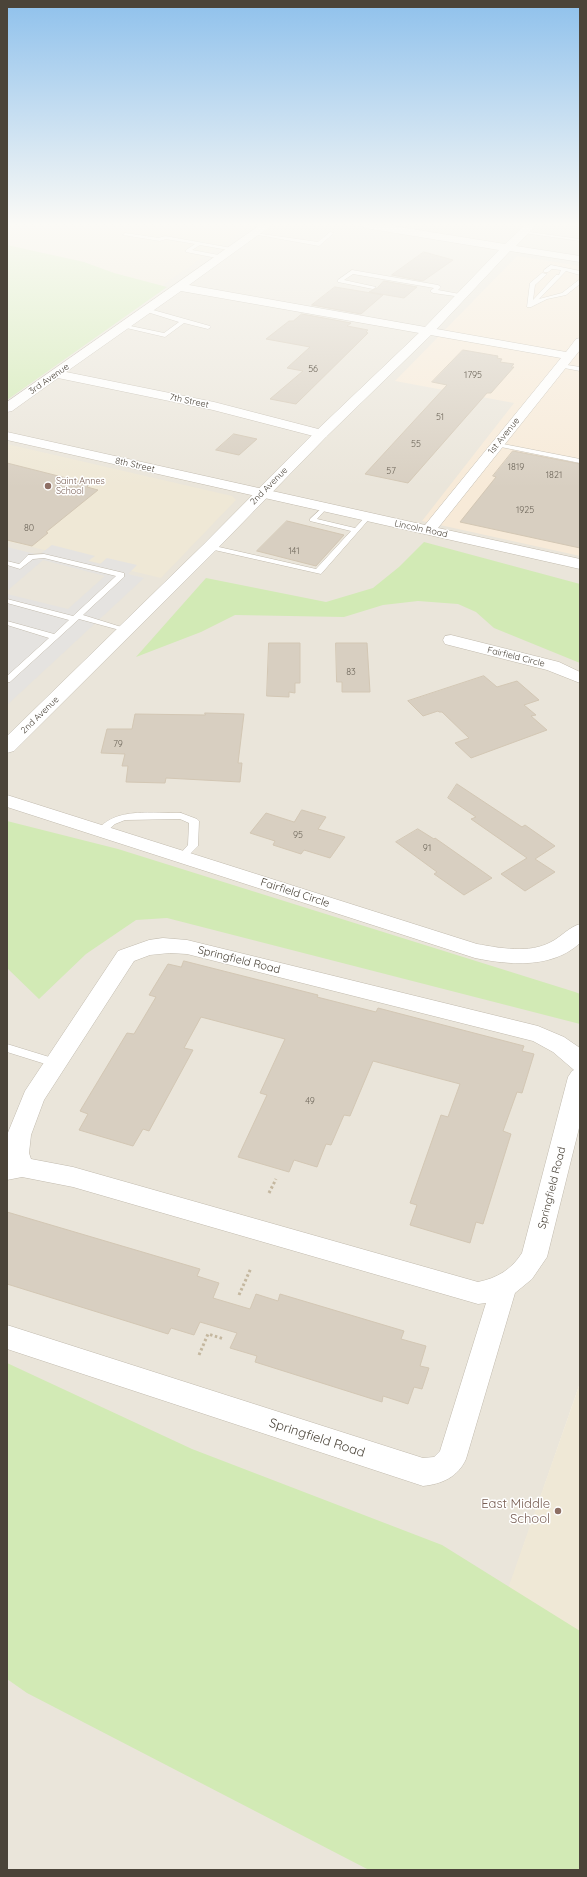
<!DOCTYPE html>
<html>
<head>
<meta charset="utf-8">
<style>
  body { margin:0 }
  #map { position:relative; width:587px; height:1877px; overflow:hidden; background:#f6f3ec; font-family:Quicksand,sans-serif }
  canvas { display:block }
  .frame { position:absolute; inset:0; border:8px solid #4b4439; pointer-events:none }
</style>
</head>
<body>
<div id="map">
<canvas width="587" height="1877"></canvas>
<div class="frame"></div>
</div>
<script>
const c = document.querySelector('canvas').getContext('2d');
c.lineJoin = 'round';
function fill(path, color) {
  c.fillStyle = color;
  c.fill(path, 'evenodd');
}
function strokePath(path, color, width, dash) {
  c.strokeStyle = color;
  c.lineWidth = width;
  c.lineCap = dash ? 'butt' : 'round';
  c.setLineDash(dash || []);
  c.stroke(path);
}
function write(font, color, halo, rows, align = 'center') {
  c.font = font + ' Quicksand,sans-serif';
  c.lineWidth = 3;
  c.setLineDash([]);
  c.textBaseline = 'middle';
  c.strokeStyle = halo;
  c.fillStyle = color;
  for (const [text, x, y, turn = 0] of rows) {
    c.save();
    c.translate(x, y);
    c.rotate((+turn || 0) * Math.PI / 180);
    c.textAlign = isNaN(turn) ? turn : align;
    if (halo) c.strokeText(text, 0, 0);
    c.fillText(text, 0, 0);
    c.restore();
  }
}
fill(new Path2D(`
  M7,225h573v1158l-89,257 89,230h-573z`), '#eae5da');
fill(new Path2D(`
  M517,256l63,10v290l-158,-35 92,-118 -119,-22z`), '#f7ead8');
fill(new Path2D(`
  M7,225h242l-242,169z
  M7,444l225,52 4,4 -75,78 -154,-37z
  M580,1383v296l-90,-39z`), '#efe8d6');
fill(new Path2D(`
  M7,245l77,17 30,11 53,14 -160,113z
  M424,542l156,42v79l-86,-35 -18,-16 -18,-8 -40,-3 -35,4 -39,12 -109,-2 -34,17 -65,25 70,-79 120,24 47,-14 26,-21z
  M7,821l111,28 457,143 5,2v30l-413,-106 -31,2 -50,34 -47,45 -32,-31z
  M7,1363l185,86 250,96 138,86v239h-211l-342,-177 -20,-14z`), '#d2eab5');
fill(new Path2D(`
  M52,545l43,11 -7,5 12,3 7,-6 30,7 -9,9 16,4 -137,127v-111l61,15 37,-33 -62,-16 -36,31v-44l32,8z`), '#e5e3e0');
const building = new Path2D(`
  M424,252l29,8 -30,21 -31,-6z
  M384,281l33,6 -13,11 -35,-6 8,-4z
  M335,287l48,8 -22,19 -49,-9z
  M302,314l49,9 -4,3 21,4 -2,2 2,1 -72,71 -26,-5 33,-28 -16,-3 23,-21 -44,-8 23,-18h4z
  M463,350l35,6 -1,2 5,1 -2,3 14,2 -3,3h3l-23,26h-4l-79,90 -43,-9 82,-89 -15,-3z
  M234,434l23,5 -18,16 -23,-5z
  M513,451l67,13v84l-120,-26 36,-45 -3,-1z
  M7,463l83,21 -3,3 11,3 -52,42 2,1 -16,13 -25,-6z
  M287,521l57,14 -28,31 -59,-15z
  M269,643h31v40h-5v10l-6,-1v5l-22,-1z
  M336,643h31l3,49h-28v-10h-5z
  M484,676l13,11 20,-6 22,19 -15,5 12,10 -5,1 16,14 -76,28 -16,-15 14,-5 -27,-26h-3l-1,-1 -15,5 -15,-15z
  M205,713l39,1 -6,49h4l-2,19 -74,-4 -1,5 -39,-1 2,-16h-6l3,-12 -24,-1 6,-24h25l3,-15 70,1z
  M457,784l65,43 3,-2 30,21 -20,13 20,13 -30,19 -24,-17 26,-16 -56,-39 5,-2 -28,-19z
  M302,810l24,7 -8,12 27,8 -15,21 -26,-8 -3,4 -28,-9 2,-4 -25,-8 16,-20 28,9z
  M418,829l16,10 1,-1 57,40 -28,17 -30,-21 3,-2 -41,-30z
  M184,961l134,34 -1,2 59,15 2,-4 146,38 -2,5 12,3 -12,39 -5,-1 -14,39 8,3 -28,90 -7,-2 -6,21 -60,-18 7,-20 -7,-2 31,-88 7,2 12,-33 -87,-23 -23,55 -6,-1 -13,30 -5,-1 -9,23 -23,-7 -5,12 -51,-15 29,-62 -7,-2 25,-54 -84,-22 -17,31 9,2 -44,81 -6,-2 -10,17 -54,-16 9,-16 -8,-3 47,-78 7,1 22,-37 -7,-2 19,-31 13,3z
  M7,1212l193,57 -3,7 22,7 -6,15 37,11 6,-15 22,7 2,-7 124,37 -3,8 25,7 -6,20 9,2 -7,21 -8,-2 -6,17 -25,-8 -1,6 -127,-40 2,-6 -27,-8 7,-15 -37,-11 -6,13 -23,-7 -3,6 -161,-50z`);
fill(building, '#d8cfc1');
strokePath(building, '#d3c7b4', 1);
const service = new Path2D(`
  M570,225h10v2z
  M522,231l58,8v2l-56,-8z
  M330,232l4,1 -15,13 -66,-12 2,-1 63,9z
  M125,233l34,5 6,-2 72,13 -3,2 -34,-6 -8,5 32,6 -2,3 -36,-7v-2l9,-6 -29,-5 -6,2 -37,-6z
  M551,265l29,6v4l-14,-4 -27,28 23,-6 18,-14v5l-14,11 -19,4 -16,8h-4l3,-24 12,-10 5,1 -12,11 -2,15 23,-25h3l2,-5 -9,-1 -4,3h-4v-2z
  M352,270l86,15 3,2 -3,3 27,5 -3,2 -29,-4 -3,-2 4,-3 -81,-14 -9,6 32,7 -3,2 -35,-7v-2z
  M146,308l64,18 1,1 -3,2 -24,-6 -19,14 -47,-11 3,-2 43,9 15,-11 -35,-11 -1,-1z
  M561,364l19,3v4l-21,-4 -1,-1z
  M498,443l82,16v4l-84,-17 -1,-1z
  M325,505l3,2 -11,12 38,9 11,-12 5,1 -50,57 -111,-25 -4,-2 4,-2 106,24 35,-38 -41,-10v-2z
  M44,554l80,19v4l-41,38 48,15 -4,2 -48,-13 -69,63h-3v-6l42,-38 -42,-13v-4l47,13 15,-14 -62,-17v-4l66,17 43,-40 -72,-18 -11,1 -13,10 -13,-4v-4l12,3 9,-9z
  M181,813l16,6 2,2 -1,25 -13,13 -3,1 -5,-3 11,-12 1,-22 -9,-4 -55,1 -10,4 -10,9 -3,1 -5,-3c18,-25 57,-17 84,-18z
  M7,1044l52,16 1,3 -1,3 -4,1 -48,-15z`);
const minor = new Path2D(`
  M260,225h12l-83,60 377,67 10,-13 4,-1v12l-142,178 142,31v10l-573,-129v-8l418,93 136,-167 -380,-67 -115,81 148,30 112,29 2,3 -2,3 -5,1 -108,-28 -155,-32 -46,33 -5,1v-10z
  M451,635l108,27 21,10v11l-33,-13 -102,-26 -2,-4 2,-4z
  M7,795l470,149c23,4 52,10 74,-2 10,-5 18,-15 29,-18v19c-28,26 -71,22 -105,15l-468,-151z
  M163,938l24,2 351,86 26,11 16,11v76l-33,133 -15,22 -17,14 -49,166c-8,18 -24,25 -43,27l-416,-137v-24l416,133 11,-1 6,-6 46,-148 -8,1 -405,-117 -51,-10 -15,3v-45l18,-44 93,-140 31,-11zM170,953l17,1 346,87 20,11 21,18 -2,1 -4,6 -46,176c-11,17 -25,25 -44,29l-405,-115 -42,-8 -2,-6 2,-18 13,-35 90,-139 16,-6z`);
const tertiary = new Path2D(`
  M360,225h27l118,19 20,-19h11l-20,21 64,10v6l-70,-11 -78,83 -106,103 -110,113 -202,201 -7,2v-17l197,-192 112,-113 108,-103 75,-78 -134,-22z`);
strokePath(service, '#c2bbae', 1);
strokePath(minor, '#c2bbae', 1);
strokePath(tertiary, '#c2bbae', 1);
strokePath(new Path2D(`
  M269,1193l7,-14
  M239,1295l12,-27
  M199,1355l9,-21 16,5`), '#c4b79f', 3, [2.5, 2.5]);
fill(service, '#fff');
fill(minor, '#fff');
fill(tertiary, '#fff');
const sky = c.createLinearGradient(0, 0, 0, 488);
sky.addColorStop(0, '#8fc1ec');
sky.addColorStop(0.46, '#fbfaf6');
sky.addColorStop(1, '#fbfaf600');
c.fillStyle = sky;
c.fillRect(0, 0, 587, 488);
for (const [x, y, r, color] of [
  [48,486,4,"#8d6e63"],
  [558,1511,4,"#8d6e63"]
]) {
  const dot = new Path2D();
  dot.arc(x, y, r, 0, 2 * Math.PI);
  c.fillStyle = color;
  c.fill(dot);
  strokePath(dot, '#fff', 1.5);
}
write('9px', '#6e675b', null, [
  ["56",313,369],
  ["1795",473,375],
  ["51",440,417],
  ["55",416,444],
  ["1819",516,467],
  ["57",391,471],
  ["1821",554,475],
  ["1925",525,510],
  ["80",29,528],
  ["141",294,551],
  ["83",351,672],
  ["79",118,744],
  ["95",298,835],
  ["91",427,848],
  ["49",310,1101]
]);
write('9px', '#4b4439', '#fff', [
  ["3rd Avenue",49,379,-35],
  ["7th Street",189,401,12],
  ["1st Avenue",504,436,-51],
  ["8th Street",135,465,13],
  ["2nd Avenue",269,486,-45],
  ["Lincoln Road",421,529,12],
  ["Fairfield Circle",516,657,14],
  ["2nd Avenue",40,715,-44]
]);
write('9px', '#785e54', '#fff', [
  ["Saint Annes",56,481],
  ["School",56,491]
], 'left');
write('11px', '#4b4439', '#fff', [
  ["Fairfield Circle",295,893,18],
  ["Springfield Road",239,960,14],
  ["Springfield Road",552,1188,-76]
]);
write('13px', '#4b4439', '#fff', [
  ["Springfield Road",317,1438,18]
]);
write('13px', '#785e54', '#fff', [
  ["East Middle",550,1504],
  ["School",550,1519]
], 'right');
</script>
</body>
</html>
